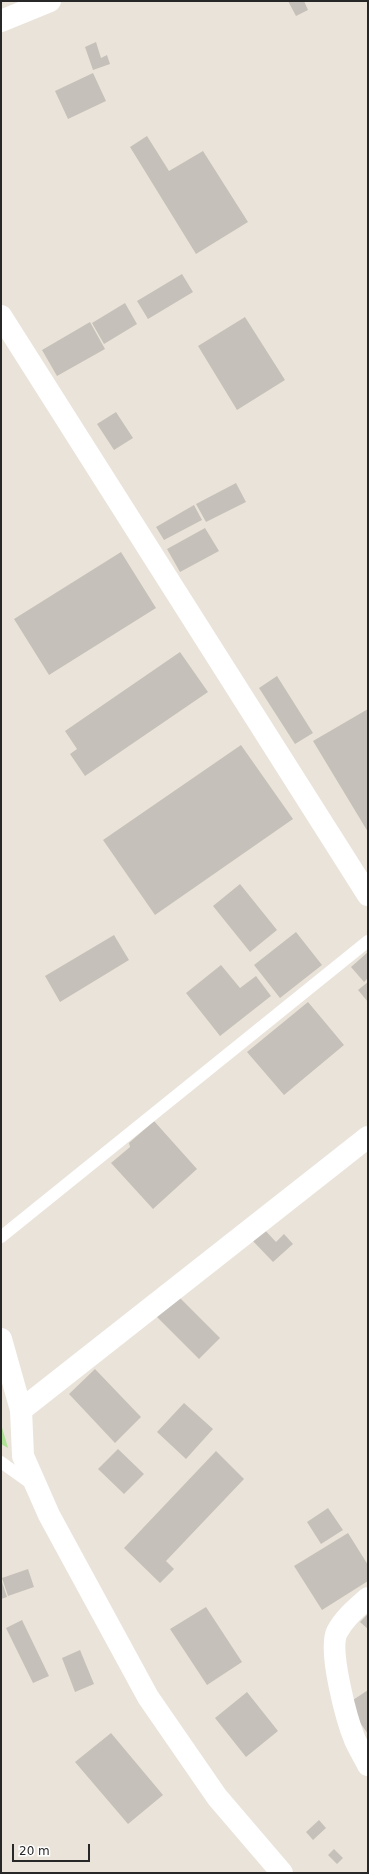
<!DOCTYPE html>
<html>
<head>
<meta charset="utf-8">
<style>
  body { margin:0 }
  #map { position:relative; width:369px; height:1874px; overflow:hidden; background:#eae3d9; font-family:"DejaVu Sans",sans-serif }
  canvas { display:block }
  .frame { position:absolute; inset:0; border:2px solid #272727; pointer-events:none }
  .scale { position:absolute; left:12px; top:1844px; width:78px; height:18px; box-sizing:border-box; border:2px solid #272727; border-top:0; padding-left:5px; font-size:12px; line-height:14px; white-space:nowrap; color:#272727; -webkit-text-stroke:3px #fff; paint-order:stroke }
</style>
</head>
<body>
<div id="map">
<canvas width="369" height="1874"></canvas>
<div class="frame"></div>
<div class="scale">20 m</div>
</div>
<script>
const c = document.querySelector('canvas').getContext('2d');
c.lineJoin = 'round';
function fill(path, color) {
  c.fillStyle = color;
  c.fill(path, 'evenodd');
}
function strokePath(path, color, width, dash) {
  c.strokeStyle = color;
  c.lineWidth = width;
  c.lineCap = dash ? 'butt' : 'round';
  c.setLineDash(dash || []);
  c.stroke(path);
}
fill(new Path2D(`
  M1,1424l7,24 -7,-4z`), '#aee095');
fill(new Path2D(`
  M288,1h16l4,9 -12,6z
  M96,42l5,16 6,-3 3,9 -17,6 -8,-23z
  M93,73l13,28 -38,18 -13,-28z
  M147,136l22,35 34,-20 45,71 -52,32 -66,-107z
  M182,274l11,18 -45,27 -11,-18z
  M125,303l12,21 -33,20 -12,-21z
  M245,317l40,63 -48,30 -39,-64z
  M90,322l15,27 -48,27 -15,-26z
  M116,412l17,26 -19,12 -17,-26z
  M236,483l10,19 -40,20 -10,-18z
  M194,505l8,15 -38,20 -8,-13z
  M205,528l14,23 -39,21 -13,-23z
  M121,552l35,56 -107,67 -35,-56z
  M180,652l28,40 -123,84 -15,-22 7,-5 -12,-18z
  M277,676l36,57 -18,11 -36,-56z
  M368,709v123l-55,-91z
  M241,745l52,74 -138,96 -52,-75z
  M240,884l37,46 -27,22 -37,-46z
  M296,932l26,33 -42,33 -26,-33z
  M114,935l15,25 -69,42 -15,-26z
  M368,952v26l-4,4 -13,-15z
  M221,965l19,23 16,-12 15,20 -51,40 -34,-43z
  M368,982v20l-10,-12z
  M308,1002l36,43 -60,50 -37,-43z
  M154,1121l43,48 -44,40 -42,-46 19,-16 -1,-4z
  M263,1228l13,14 8,-8 9,10 -20,18 -22,-23z
  M177,1295l43,43 -21,21 -43,-43z
  M95,1369l46,48 -26,26 -46,-49z
  M184,1403l29,26 -27,30 -29,-27z
  M118,1449l26,25 -20,20 -26,-25z
  M216,1451l28,28 -78,82 8,8 -14,14 -36,-35z
  M328,1508l15,22 -22,14 -14,-22z
  M348,1533l20,32v16l-46,29 -28,-44z
  M28,1569l6,18 -26,9 -6,-18z
  M1,1579l6,18 -6,2z
  M206,1607l36,55 -35,23 -37,-56z
  M368,1614v15l-8,-7z
  M22,1620l27,56 -16,7 -27,-55z
  M80,1650l14,34 -19,8 -13,-34z
  M368,1690v44l-21,-30z
  M247,1692l31,39 -32,26 -31,-39z
  M111,1733l52,62 -35,29 -53,-62z
  M319,1820l7,8 -13,12 -7,-8z
  M334,1849l9,9 -6,6 -9,-9z`), '#c5c0b9');
strokePath(new Path2D(`
  M1,1237l367,-296
  M1,1462l32,23`), '#fff', 12);
strokePath(new Path2D(`
  M1,316l367,579
  M21,1410l347,-273
  M368,1598c-11,10 -24,20 -31,34 -9,19 10,89 18,108 4,9 9,17 13,25`), '#fff', 22);
strokePath(new Path2D(`
  M1,21l49,-20
  M1,1339l20,71 2,46 26,59 99,182 69,100 65,76`), '#fff', 22);
</script>
</body>
</html>
